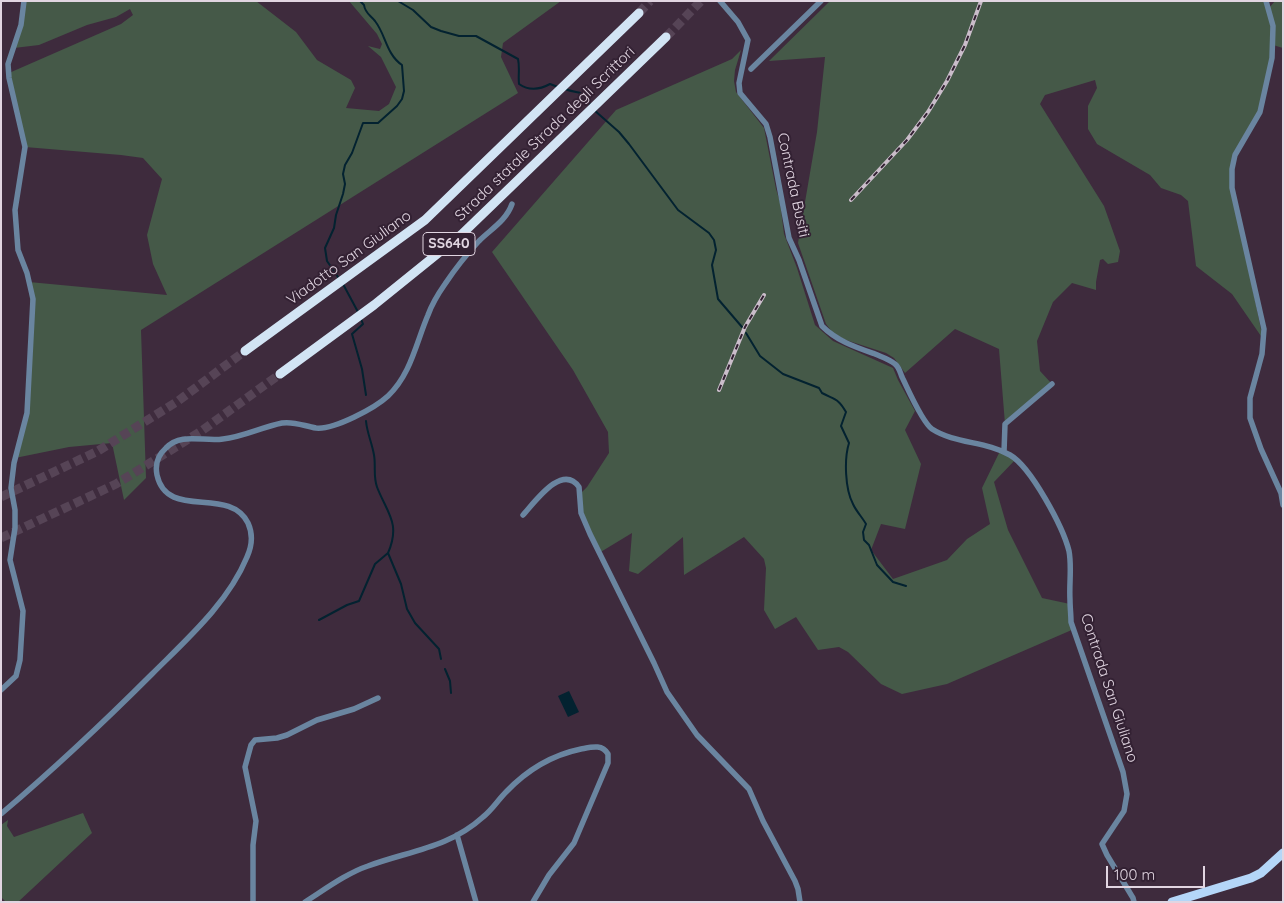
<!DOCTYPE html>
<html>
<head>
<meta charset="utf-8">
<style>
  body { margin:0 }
  #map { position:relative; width:1284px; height:903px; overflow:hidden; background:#3e2b3d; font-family:Quicksand,sans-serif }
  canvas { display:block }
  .frame { position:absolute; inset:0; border:2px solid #e1d5e1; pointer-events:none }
  .scale { position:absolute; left:1106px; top:866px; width:99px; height:22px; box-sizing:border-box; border:2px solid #e1d5e1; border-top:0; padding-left:6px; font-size:15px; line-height:18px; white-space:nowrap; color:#e1d5e1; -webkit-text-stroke:4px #332133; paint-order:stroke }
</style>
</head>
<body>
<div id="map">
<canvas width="1284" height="903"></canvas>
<div class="frame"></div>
<div class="scale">100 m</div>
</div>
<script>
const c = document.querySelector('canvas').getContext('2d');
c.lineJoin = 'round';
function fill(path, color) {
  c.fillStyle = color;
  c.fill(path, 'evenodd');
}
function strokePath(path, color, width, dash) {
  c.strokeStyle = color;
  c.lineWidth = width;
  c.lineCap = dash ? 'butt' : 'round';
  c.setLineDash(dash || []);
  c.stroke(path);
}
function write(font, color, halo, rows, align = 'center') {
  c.font = font + ' Quicksand,sans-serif';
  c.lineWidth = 4;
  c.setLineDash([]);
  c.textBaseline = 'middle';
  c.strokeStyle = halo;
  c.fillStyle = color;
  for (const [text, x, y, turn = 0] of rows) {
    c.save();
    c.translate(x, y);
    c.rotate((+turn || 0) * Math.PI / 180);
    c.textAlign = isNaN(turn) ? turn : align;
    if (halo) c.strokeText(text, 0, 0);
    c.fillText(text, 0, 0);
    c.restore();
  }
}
fill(new Path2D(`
  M24,1h232l40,31 21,28 34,20 4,8 -9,20 33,3 10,-7 7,-17 -15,-30 -13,-11 12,3 2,-5 -5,-10 -28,-33h212l-58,42 -2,14 17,36 -377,237 5,148 -22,22 -12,-57 -43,4 -54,11 12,-45 5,-77 -3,-54 138,13 -14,-31 -6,-29 15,-56 -19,-21 -22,-3 -96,-8 -16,-74 112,-49 12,-9 -3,-6 -14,8 -29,8 -48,20 -25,3z
  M830,1h436l3,7 6,-7h8v47l-10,-3 -13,67 -25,43 -3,33 31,151 -31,-45 -36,-28 -8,-65 -7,-6 -20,-7 -11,-13 -53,-31 -9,-15v-23l9,-18 -2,-8 -50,15 -5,9 64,102 16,45 -2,11 -10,2 -5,-5 -3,1 -4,22v8l-24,-7 -19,19 -16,39 3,30 12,13 -47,40 -6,-75 -44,-20 -50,44 -11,-15 -8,-5 -40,-13 -13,-7 -7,-9 -28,-81 19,-111 8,-75 -56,4z
  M741,50l-6,20 -1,11 2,11 28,36 12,61 4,13 4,32 13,34 18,57 18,16 60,27 5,12 17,31 -10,19 16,34 -16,65 -24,-5 -10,26 22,29 54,-19 20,-21 23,-15 -8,-36 18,-37 16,8 -22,23 14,48 34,68 28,6 4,25 -127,55 -45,10 -21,-10 -33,-32 -9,-5 -21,3 -22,-33 -21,12 -11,-19 2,-42 -2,-9 -20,-22 -60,38 -1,-38 -45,37 -9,-3 3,-38 -33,20 -18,-40 -1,-19 7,-7 22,-34 -1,-21 -35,-62 -81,-118 124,-142 116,-51z
  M83,813l9,20 -74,69h-12l-5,-5v-72l7,-5 -1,6 7,11z`), '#455948');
fill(new Path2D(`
  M569,691l10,21 -11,5 -10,-21z`), '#032230');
strokePath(new Path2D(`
  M398,1l15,9 18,17 10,4 18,5h17l42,23c2,9 0,16 1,25 10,7 20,6 31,0l8,3
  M565,89c15,6 19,-1 26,18
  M594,110l25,22 10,12 49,66 31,23 5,7 2,10 -4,15 6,34 24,28
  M340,280l-13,-19 -2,-13 9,-20 2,-13 7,-21 2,-10 -2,-10 2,-9 7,-12 11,-30h15l19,-17 5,-7 2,-8 -2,-26c-16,-11 -16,-30 -27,-44 -5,-6 -10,-8 -11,-16l-4,-4
  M343,284l15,28
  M361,319l2,5 -11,10 10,35 4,26
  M746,333l14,23 23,18 36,14 3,5c13,7 16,5 24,19l-5,14 8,17c-5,16 -4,46 4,61 3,7 9,13 13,20l-3,8 1,8 5,5 8,20 16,17 13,4
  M366,421c1,12 6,22 8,34 2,11 -1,21 3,32 10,26 24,36 11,66l13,31 6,25 8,14 24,26 2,10
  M319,620l28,-15 12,-4 16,-37 13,-11
  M445,669l5,12 1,12`), '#032230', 2);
strokePath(new Path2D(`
  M639,13l11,-12
  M666,37l35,-36
  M1,497l97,-46 80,-50 67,-50
  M1,538l115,-54 84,-52 80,-58`), '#564456', 9, [9, 4.5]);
strokePath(new Path2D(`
  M720,1l18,21 10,18 -9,43 1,10 26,31 4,13 19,101 10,22 23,66c15,15 33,21 53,28 7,3 14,5 20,10 4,3 5,8 7,13 6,12 20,45 30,52 23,15 54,12 78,26 21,12 53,72 59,96 3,16 0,32 1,49 0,7 1,15 1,22l52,150 4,22 -3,17 -22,33 5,11 26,43 1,4
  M1266,1l7,25 -1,32 -12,54 -25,43 -3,14v19l32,141 -2,25 -12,44v20l11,31 20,44 2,12
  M751,69l70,-68
  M1004,452l1,-28 47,-40
  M523,515c12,-13 39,-52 56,-28l2,26 9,21 64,129 13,29 30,43 52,54 14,32 32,60 3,8 2,13
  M1,690l15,-14 4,-16 3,-49 -13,-51 5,-32v-18l-4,-22 3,-25 13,-50 6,-114 -6,-26 -9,-23 -3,-40 10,-63 -16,-69 -1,-14 13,-39 3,-24
  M1,814c53,-45 103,-92 151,-140 35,-35 76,-71 95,-117 5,-11 6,-23 1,-34 -19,-38 -81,-2 -91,-48 -2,-10 1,-20 9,-27 15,-16 38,-6 57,-9 20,-2 39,-12 59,-16 12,-2 22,3 34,5 18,2 59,-20 72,-32 23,-22 28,-53 40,-81 4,-11 10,-21 17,-31 10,-15 21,-29 34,-43 12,-12 27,-20 33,-37
  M457,835l19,67
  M253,902v-57l3,-24 -11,-54 6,-22 4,-5 22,-2 10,-3 30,-15 37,-11 24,-11
  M305,902c19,-12 42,-29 63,-36 40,-15 81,-18 115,-49 9,-7 15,-17 23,-25 21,-22 46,-37 75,-43 11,-2 21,-5 27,5v9l-34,80 -25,32 -16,27`), '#6a85a0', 5.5);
strokePath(new Path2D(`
  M1172,902l79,-24 10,-5 22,-20`), '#b4d6f8', 9);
strokePath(new Path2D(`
  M245,351l180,-131 214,-207
  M280,374l94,-69 88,-71 204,-197`), '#d2e4f4', 9);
const rail = new Path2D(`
  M851,200l56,-60 21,-28 19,-31 18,-36 16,-44
  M719,390l26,-63 19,-32`);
strokePath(rail, '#cabdca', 4);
strokePath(rail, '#332133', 2, [5.5]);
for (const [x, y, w] of [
  [449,244,52]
]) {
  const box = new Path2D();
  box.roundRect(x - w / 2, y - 11.5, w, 23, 4);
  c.fillStyle = '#332133';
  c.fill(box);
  strokePath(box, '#e1d5e1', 1);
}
write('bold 14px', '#e1d5e1', null, [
  ["SS640",449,244]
]);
write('15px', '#e1d5e1', '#332133', [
  ["Strada statale Strada degli Scrittori",545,134,-44],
  ["Contrada Busiti",793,185,78],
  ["Viadotto San Giuliano",349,258,-36],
  ["Contrada San Giuliano",1109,688,72]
]);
</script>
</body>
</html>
